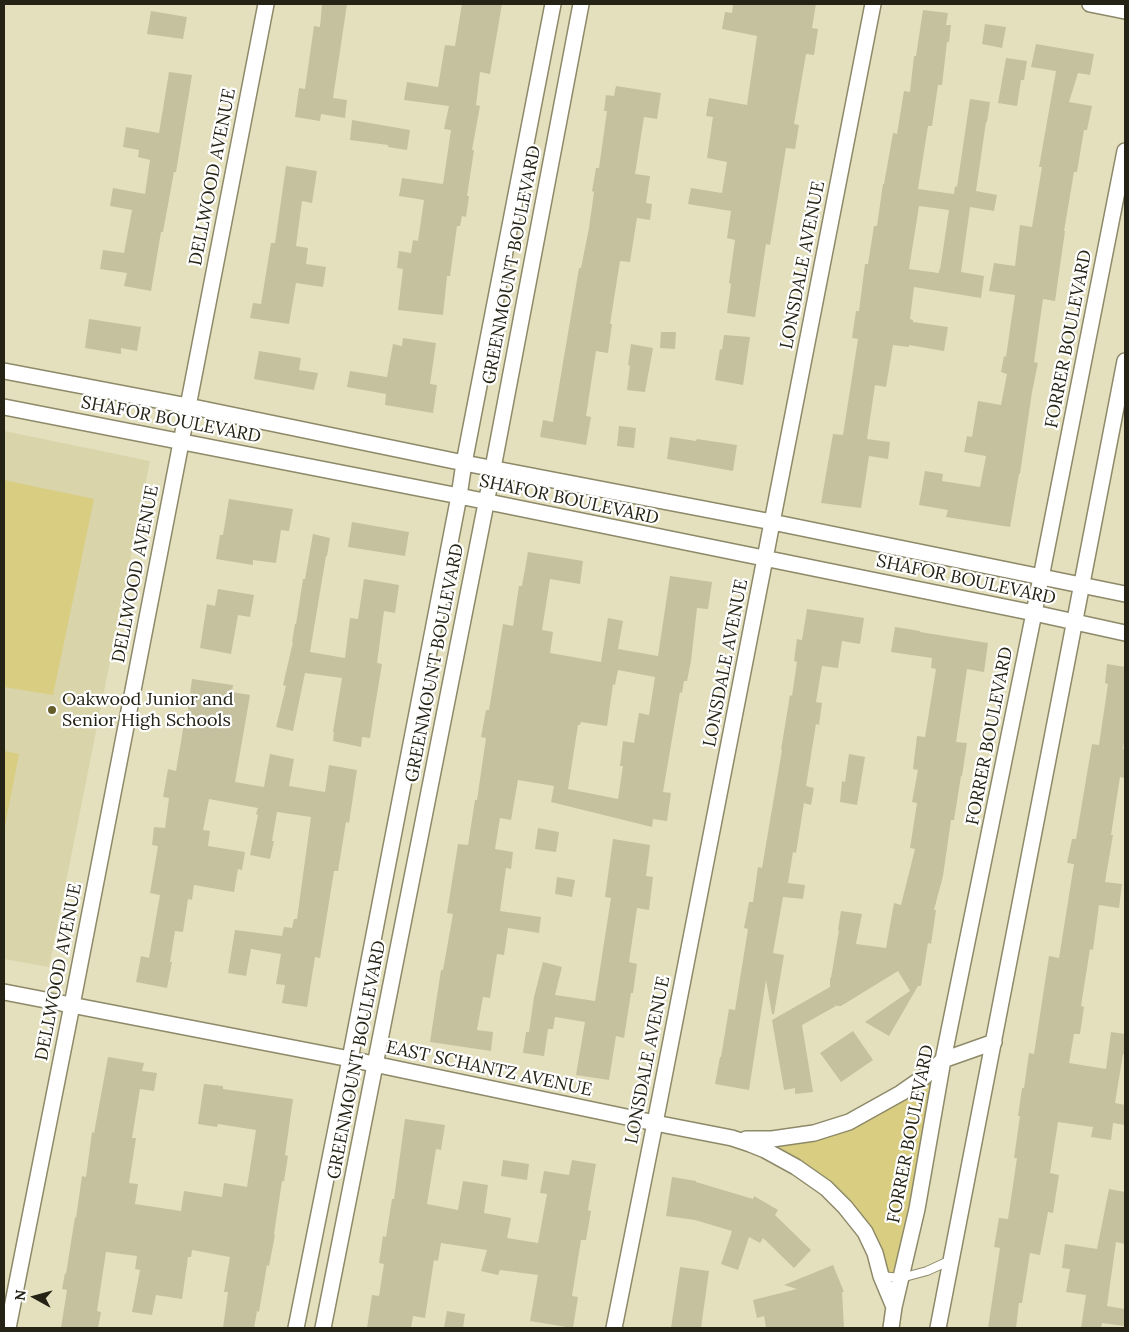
<!DOCTYPE html>
<html>
<head>
<meta charset="utf-8">
<style>
  body { margin:0 }
  #map { position:relative; width:1129px; height:1332px; overflow:hidden; background:#e4e0bd; font-family:Lora,serif }
  canvas { display:block }
  .frame { position:absolute; inset:0; border:5px solid #252316; pointer-events:none }
  .north { position:absolute; left:10px; top:1272px; width:50px; height:50px; -webkit-text-stroke:4px #fff; paint-order:stroke; rotate:277deg; font-size:14px; font-weight:700; line-height:20px; text-align:center; color:#252316 }
  .north::after { content:''; display:block; margin:auto; width:18px; height:22px; background:#252316; clip-path:polygon(50% 0,100% 100%,50% 72%,0 100%) }
</style>
</head>
<body>
<div id="map">
<canvas width="1129" height="1332"></canvas>
<div class="frame"></div>
<div class="north">N</div>
</div>
<script>
const c = document.querySelector('canvas').getContext('2d');
c.lineJoin = 'round';
function fill(path, color) {
  c.fillStyle = color;
  c.fill(path, 'evenodd');
}
function strokePath(path, color, width, dash) {
  c.strokeStyle = color;
  c.lineWidth = width;
  c.lineCap = dash ? 'butt' : 'round';
  c.setLineDash(dash || []);
  c.stroke(path);
}
function write(font, color, halo, rows, align = 'center') {
  c.font = font + ' Lora,serif';
  c.lineWidth = 4.5;
  c.setLineDash([]);
  c.textBaseline = 'middle';
  c.strokeStyle = halo;
  c.fillStyle = color;
  for (const [text, x, y, turn = 0] of rows) {
    c.save();
    c.translate(x, y);
    c.rotate((+turn || 0) * Math.PI / 180);
    c.textAlign = isNaN(turn) ? turn : align;
    if (halo) c.strokeText(text, 0, 0);
    c.fillText(text, 0, 0);
    c.restore();
  }
}
fill(new Path2D(`
  M4,431l146,30 -101,506 -45,-8z`), '#d9d4a9');
fill(new Path2D(`
  M4,480l90,19 -41,196 -49,-8z
  M4,751l15,3 -15,77z
  M943,1060l-42,218 -20,-2 -36,-69 -101,-68 105,-17z`), '#d8cd80');
fill(new Path2D(`
  M322,4h25l-14,94 14,2 -2,18 -24,-4 -1,7 -25,-4 4,-29 6,1 9,-63 6,1z
  M462,4h40l-12,70 -10,-2 -4,33 4,1 -8,44h2l-7,46h2l-3,21 -4,-1 -2,10h-3l-7,50h-3l-4,39 -45,-5 5,-41 -6,-1 2,-17 12,2 2,-13 5,1 6,-41 -25,-4 3,-18 41,6 8,-54 -7,-1 5,-23 -45,-6 3,-18 31,5 7,-42 10,1z
  M733,4h83l-4,24 6,1 -4,26 -8,-1 -12,70 5,1 -4,24 -9,-1 -16,97 -4,-1 -11,73 -28,-4 4,-29 -2,-1 6,-43 -8,-2 4,-27 -43,-7 3,-16 31,5 5,-31 -20,-4 6,-41 -7,-1 3,-18 38,7 10,-69 -35,-7 3,-17 7,1z
  M923,10l25,3 -2,12h5l-2,17h-2l-5,43h-4l-6,41h-4l-10,63 36,5 1,-8 2,1 13,-88 20,3 -3,20h-1l-10,69 21,4 -3,16 -24,-4 -9,65 23,4 -3,22 -67,-11 -4,32 3,1v2l35,5 -4,24 -35,-6v2l-16,-2 -7,42 -11,-2 -8,54 23,3 -2,17 -19,-3 -8,52 -40,-5 12,-69 10,1 15,-96 -6,-1 4,-27h3l6,-47h3l6,-38h3l6,-42h1l9,-51 4,1 7,-43 6,1 4,-36h2zM919,206l30,4 -9,60 -1,-1v4l-30,-4z
  M151,11l36,6 -4,22 -36,-5z
  M985,24l21,3 -4,21 -20,-4z
  M1036,44l58,10 -4,21 -12,-2 -9,29 23,4 -5,24h-3l-7,42h-3l-10,59h1l-10,70 -12,-2 -9,63 4,1 -6,29 -12,82h-1l-9,53 -64,-10 2,-7 -29,-5 6,-34 18,3 -1,7 38,6 6,-31 -22,-4 3,-16 5,1 6,-36 23,4 6,-31 -6,-2 3,-16 2,1 9,-62 -26,-4 5,-28 21,3 5,-41 12,2 10,-60h-3l17,-96 -25,-4z
  M1006,58l21,3 -3,19h-3l-4,26 -19,-3z
  M169,72l23,3 -16,97h-2l-11,60h-2l-10,59 -27,-5 3,-13 -27,-4 3,-19 21,3 8,-43 -22,-4 3,-18 32,6 5,-34 -12,-3 1,-7 -16,-3 3,-20 33,6z
  M616,86l45,7 -4,26 -13,-2 -9,57 15,2 -4,27 6,1 -2,16 -13,-2 -7,44 -10,-1 -10,63h2l-4,29 -12,-2 -10,65 5,1 -5,28 -46,-8 3,-17 10,2 26,-154h2l8,-40 5,-36 -2,-1 4,-23h3l8,-57h-3l2,-16 8,1z
  M352,120l58,10 -3,20 -19,-3v-2l-38,-5z
  M286,166l31,5 -5,32 -10,-2 -6,45 12,2 -2,16 20,3 -3,20 -27,-4 -7,41 -39,-6 3,-15 8,1 10,-61h4z
  M89,319l52,8 -4,24 -16,-3v6l-36,-6z
  M661,332h15l-1,17 -15,-1z
  M724,335l26,2 -7,48 -28,-5 5,-31 2,1z
  M403,338l33,5 -6,41 7,1 -4,28 -48,-8 1,-11 -39,-7 3,-16 37,6 6,-33 9,2z
  M631,344l22,4 -8,44 -18,-2 3,-24 -2,-1z
  M259,351l42,7 -2,12 19,3 -4,17 -60,-11z
  M619,426l17,2 -2,20 -17,-2z
  M670,437l26,4 1,-2 40,6 -4,26 -66,-12z
  M229,499l64,10 -4,22 -8,-1 -5,33 -23,-3v5l-37,-6 4,-24h3z
  M352,522l57,10 -4,24 -57,-9z
  M313,534l17,4 -3,18h-1l-16,96 35,6 5,-40 8,1 6,-40 35,6 -4,28 -11,-2 -7,52 5,1 -8,48 -4,26 -8,-1 -1,10 -28,-6 1,-9h-1l9,-54 -37,-5 -12,58 -17,-4 10,-41 -3,-1 10,-43h-1l3,-18h1l7,-45h2z
  M528,552l55,9 -3,23 -30,-5 -8,51 11,2 -3,21 51,9 7,-44 15,3 -5,28 40,7 12,-80 42,6 -4,27 -11,-1 -6,53 -4,20h-3l-2,12 -2,-1 -17,100 8,1 -4,28 -14,-2 -1,8 -101,-25 3,-16 -36,-6 -7,40 -11,-2 -5,31 18,3 -2,17 -5,-1 -6,43 41,6 -2,16 -31,-5 -4,27 -7,-1 -7,44 -7,-1 -6,33 16,2 -2,19 -61,-9 11,-72h2l10,-56 -6,-1 11,-69 10,1 7,-45h2l9,-62 -5,-1 5,-27h3l14,-86 10,2 6,-40h3zM618,670l37,7 -6,38 -10,-2 -5,30 -11,-2 -3,25h3l-5,33 -50,-10 10,-64h2l1,-3 26,4 6,-42 2,1z
  M218,589l36,6 -4,22 -12,-2 -7,39 -31,-6 7,-44 8,2z
  M807,609l57,9 -4,26 -18,-3 -4,27 -16,-2 -6,36 6,1 -3,22 -3,-1 -10,62 8,2 -3,17 -7,-2 -8,50 -3,-1 -5,31 17,2 -2,14 -20,-2 -10,56 11,2 -10,59h-2l-6,-34 -17,110 -34,-6 5,-27h1l8,-48 6,1 13,-81 -4,-1 5,-26h4l5,-35 4,1 20,-118h-1l9,-55 2,1 5,-34 -3,-1 3,-22 5,1z
  M895,627l25,4v1l68,11 -4,29 -17,-3 -11,73 11,1 -5,33h-1l-7,44h-3l-8,56 -9,34h2l-5,34 -3,-1 -7,43h-3l-29,50 -24,-14 45,-31 -12,-20 -57,35h-4l-3,-2 2,2 -34,19 11,67 -18,2v-6l-11,2 -12,-70 58,-33v-9h1l8,-48h-1l3,-19 21,3 -6,30 30,4 8,-45 7,2 14,-56 -5,-1 7,-45 -5,-1 6,-32 -5,-1 4,-33 8,1 11,-68 -5,-1 1,-10 -41,-6z
  M1107,664l18,3v67l-2,15h2v29l-5,-1 -9,58h2l-8,47 17,2 -3,24 -20,-3 -6,45 -3,-1 -9,57 3,1 -4,27h-6l-5,29 37,6 5,-37 14,2v20h-2l-8,49 10,2v20l-12,-2 -2,17 -20,-3 2,-10 -35,-5 -8,51 9,2 -6,38 -5,-1 -8,43 -10,-2 -8,50h-3l-3,25h-28l12,-80 -6,-1 5,-29 9,1 9,-61h-3l6,-42h-2l4,-28h2l5,-35 5,1 15,-98 10,2 15,-94 -7,-1 5,-24h4l16,-95 7,1 9,-61 -3,-1z
  M192,679l41,6 -1,7 18,3 -15,87 29,5 6,-33 24,5 -5,27 36,6 4,-27 28,5 -8,53 -3,-1 -8,49h-4l-14,87 -5,-1 -8,50 -25,-4 3,-18 -9,-1 5,-30 -30,-5 -5,27 -18,-3 7,-43 47,6 2,-9 8,1 2,-9h3l14,-102 -34,-5 -5,29h2l-4,18 -20,-4 8,-40 -2,-1 2,-6 -49,-9 -6,31 7,1 -2,15 37,6 -3,18 -4,-1 -4,23 -40,-7 -2,15 -4,-1 -5,33 -8,-1 -5,31h2l-5,26 -31,-6 5,-26 8,2 11,-63 -10,-2 8,-47 -6,-1 2,-18 11,1 4,-30 -6,-1 5,-28 8,2 8,-47h2z
  M849,754l16,3 -8,48 -17,-3 2,-21 3,1z
  M538,828l21,4 -3,20 -21,-3z
  M613,839l37,6 -4,31 7,1 -4,33 -12,-2 -8,54 8,2 -4,29h-2l-7,45 -8,-2 -7,44 -33,-5 9,-53 -30,-5 -2,12h-5l-4,27 -21,-3 3,-21h3l5,-35 9,-35 19,5 -7,28 40,6 16,-103 -6,-1z
  M557,877l18,3 -3,17 -17,-3z
  M853,1031l20,29 -32,22 -21,-29z
  M108,1057l36,6 -2,8 15,2 -3,18 -14,-2 -8,49h4l-7,45 9,1 -3,20 46,7 3,-20 38,6 2,-14 23,4 9,-57 -38,-6 -1,3 -19,-3 6,-40 19,2v3l70,10 -8,56 3,1 -4,25h-2l-8,53 1,1 -6,31 -2,-1 -8,47 -2,-1 -3,17h-31l5,-36h-4l6,-35 -38,-7 -1,7h-3l-6,42 -26,-4 -4,20 -20,-3 8,-42 -5,-1 2,-13 -31,-4 -9,59 4,1 -3,16h-37l6,-38 -5,-1 3,-16 1,1 9,-57 1,1 6,-42 4,1 6,-45 2,1z
  M405,1119l40,6 -4,25 -5,-1 -9,55 31,6 5,-29 25,4 -4,28 27,5 -4,20 31,5 9,-49 -7,-1 4,-22 25,4 3,-15 24,4 -8,46 3,1 -5,29h-5l-9,56 6,1 -5,31 -43,-7 8,-46 -38,-5 -2,5 -17,-4 6,-21 -46,-7 -3,18 -4,-1 -9,58 -12,-2 -2,12h-44l5,-33 7,1 5,-32 -5,-1 4,-27 3,1 6,-38h2z
  M503,1160l26,4 -2,16 -26,-4z
  M672,1177l24,4v1l57,17 1,-3 24,14 -3,5 36,35 -17,18 -31,-30 -3,5 -11,-6 -11,33 -17,-6 11,-33 -37,-11 -29,-4z
  M1109,1189l16,3v52l-9,-2 -9,64 18,3v17l-23,-3 -1,5h-20l5,-33 -20,-3 4,-23 -8,-1 3,-24 32,5z
  M833,1265l11,27h-2l2,36h-78l-2,-12 -7,2 -4,-18 44,-11 -13,-4z
  M680,1267l29,4 -8,57h-30z
  M447,1311l18,3 -2,14h-19z`), '#c5c09e');
const lane = new Path2D(`
  M881,1276l20,2 26,-7 24,-11`);
const street = new Path2D(`
  M1090,4l35,7
  M4,371l184,35 276,57 308,59 353,72
  M4,407l455,89 575,117 91,20
  M4,992l346,67 305,64 77,15 18,6 15,6 31,17 30,21 19,19 20,25 10,21 6,23 13,31
  M746,1139h26l42,-6 35,-11 52,-29 23,-16 19,-17 51,-18
  M8,1328l64,-323 194,-1001
  M296,1328l54,-269 109,-563 5,-33 89,-459
  M323,1328l170,-860 88,-464
  M614,1328l41,-205 218,-1119
  M891,1328l3,-21 23,-98 26,-149 91,-447 91,-462
  M938,1328l187,-967`);
strokePath(lane, '#8d8969', 10);
strokePath(street, '#8d8969', 18);
strokePath(lane, '#fff', 8);
strokePath(street, '#fff', 15);
for (const [x, y, r, color] of [
  [52,710,5,"#655d2a"]
]) {
  const dot = new Path2D();
  dot.arc(x, y, r, 0, 2 * Math.PI);
  c.fillStyle = color;
  c.fill(dot);
  strokePath(dot, '#fff', 2);
}
write('18px', '#252316', '#fff', [
  ["DELLWOOD AVENUE",213,177,-79],
  ["GREENMOUNT BOULEVARD",512,265,-79],
  ["LONSDALE AVENUE",803,265,-79],
  ["FORRER BOULEVARD",1069,339,-79],
  ["SHAFOR BOULEVARD",171,420,11],
  ["SHAFOR BOULEVARD",569,500,12],
  ["DELLWOOD AVENUE",136,574,-79],
  ["SHAFOR BOULEVARD",966,580,12],
  ["GREENMOUNT BOULEVARD",435,663,-79],
  ["LONSDALE AVENUE",726,663,-79],
  ["FORRER BOULEVARD",990,736,-79],
  ["DELLWOOD AVENUE",59,972,-79],
  ["GREENMOUNT BOULEVARD",357,1060,-79],
  ["LONSDALE AVENUE",648,1060,-79],
  ["EAST SCHANTZ AVENUE",489,1069,12],
  ["FORRER BOULEVARD",911,1134,-79]
]);
write('18px', '#252316', '#fff', [
  ["Oakwood Junior and",62,700],
  ["Senior High Schools",62,721]
], 'left');
</script>
</body>
</html>
